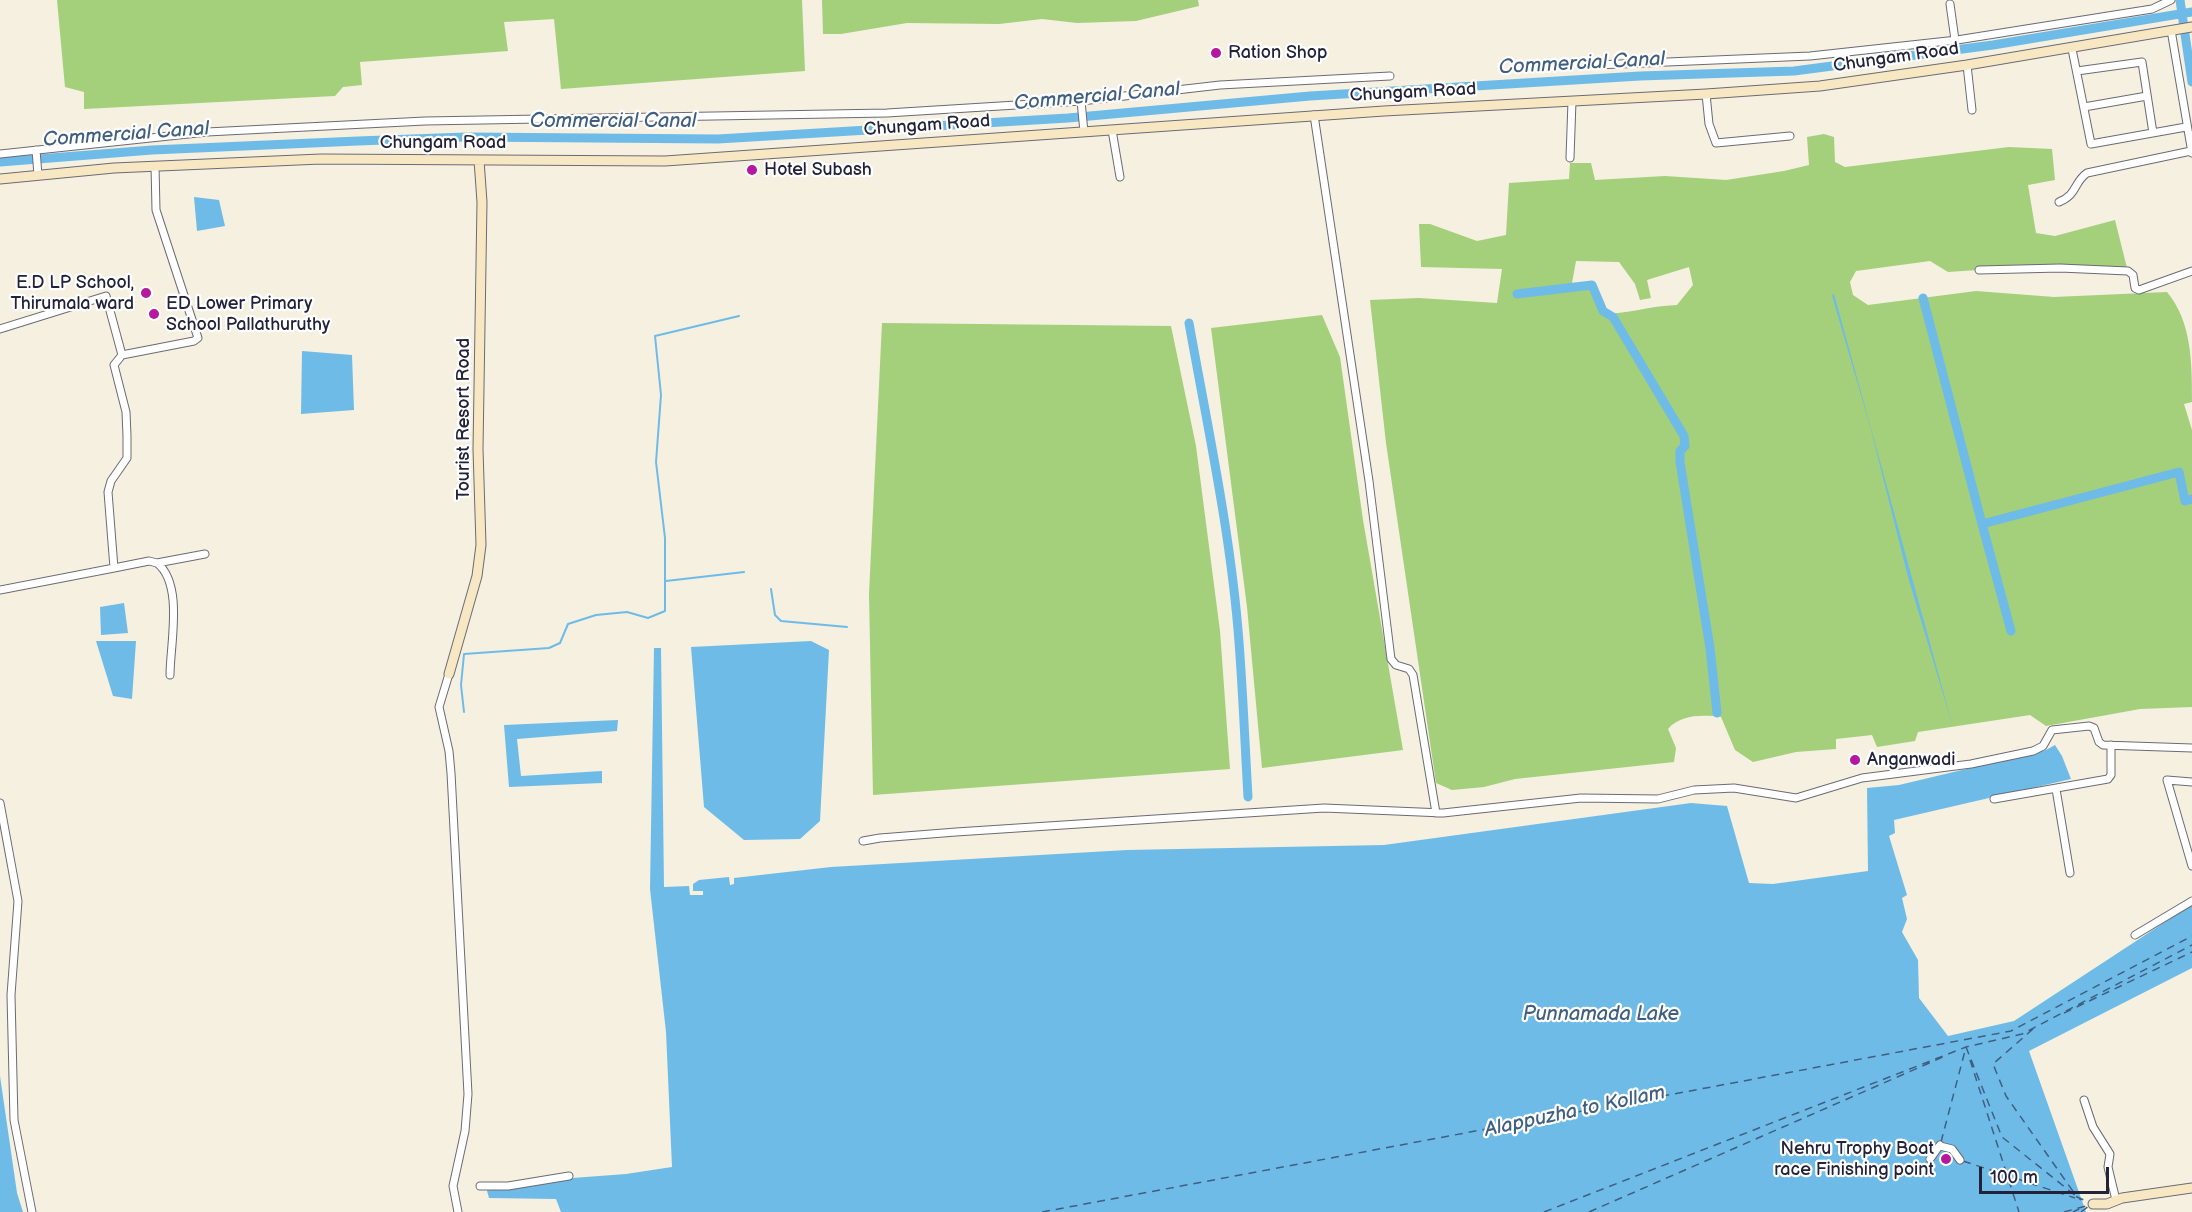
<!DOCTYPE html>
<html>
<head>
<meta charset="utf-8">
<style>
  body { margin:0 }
  #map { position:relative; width:2192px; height:1212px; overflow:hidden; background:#f5f0e0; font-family:"Balsamiq Sans",sans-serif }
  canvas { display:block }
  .scale { position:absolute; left:1979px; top:1167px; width:130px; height:27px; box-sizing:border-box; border:3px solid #22223b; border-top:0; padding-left:8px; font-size:18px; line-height:21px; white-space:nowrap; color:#22223b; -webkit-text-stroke:4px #fff; paint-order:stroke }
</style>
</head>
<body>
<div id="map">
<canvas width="2192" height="1212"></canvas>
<div class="scale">100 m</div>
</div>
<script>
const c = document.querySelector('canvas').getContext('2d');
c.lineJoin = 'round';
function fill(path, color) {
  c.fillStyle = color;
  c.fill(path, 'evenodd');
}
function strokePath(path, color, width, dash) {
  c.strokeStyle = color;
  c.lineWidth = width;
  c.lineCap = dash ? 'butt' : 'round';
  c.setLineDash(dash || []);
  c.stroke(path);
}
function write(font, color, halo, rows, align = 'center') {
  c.font = font + ' "Balsamiq Sans",sans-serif';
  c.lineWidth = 4.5;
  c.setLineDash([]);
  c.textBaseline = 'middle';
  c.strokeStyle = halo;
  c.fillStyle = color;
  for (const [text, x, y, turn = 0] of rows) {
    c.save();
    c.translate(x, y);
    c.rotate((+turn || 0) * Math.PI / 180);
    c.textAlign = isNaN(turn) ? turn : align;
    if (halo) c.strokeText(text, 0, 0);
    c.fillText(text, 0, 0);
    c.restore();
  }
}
fill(new Path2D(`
  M57,0h745l3,71 -244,18 -7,-70 -50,3 4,29 -148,11 2,23 -19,2 -8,9 -251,13v-17l-19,-5z
  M822,0h376l1,6 -63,15 -59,2 -35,-4 -43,5 -92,-1 -66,11h-18z
  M1824,134l10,3 1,25 10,5 164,-20 43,2 3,31 -27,5 8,48 19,3 60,-16 12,48 -105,-1 -74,5 -18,-11 -74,10 -6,11 3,13 15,10 108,-14 78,6 113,-5c25,30 25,71 25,110l-8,2 8,26v277l-52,2 -94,17 -16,-11 -112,17 -3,9 -38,6 -5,-12 -36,4v10l-40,3 -43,10 -18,-12 -14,-33c-18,-2 -40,-3 -53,12l8,19 -2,14 -159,17 -31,8 -32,3 -16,-7 -50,-340 -16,-143 49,-2 78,5 5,-34 -81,-2 -2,-43h11l47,17 29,-6 3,-52 60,-4 1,-16h21l4,17 70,-4 61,4 58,-9 25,-6 -2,-28zM1576,261l43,1 16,22 5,16 11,-2 -4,-18 42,-13 4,18 -16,20c-29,1 -48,9 -77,9l-8,-32 -20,1z
  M1322,315l18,42 23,163 40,230 -141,18 -15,-161 -36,-279z
  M882,323l289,3 25,120 24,185 10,138 -357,26 -4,-201z`), '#a4cf7b');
fill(new Path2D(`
  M194,197l25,3 6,26 -28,5z
  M1834,294l119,433 -45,-150 -38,-151 -35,-120 -3,-11z
  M302,351l50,4 2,55 -53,4z
  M124,603l4,30 -27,2 -1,-28z
  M96,641h40l-4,58 -19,-3z
  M811,641l18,9 -9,171 -20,18 -56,1 -40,-33 -13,-160z
  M654,648h7l3,239 25,-1 1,9h13v-4h-10v-7l6,-4 30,-3 1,8 4,-1v-6l97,-11 296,-17 257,-5 307,-42 36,3 22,77 24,1 95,-13 -1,-83 32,-3 147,-35 9,-5 7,11 9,23 -177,41 1,13 -6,3 18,59 -5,3 5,21 -5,13 16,28 1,38 29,38 66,-15 174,-114 4,-6v67l-163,83 57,161h-1525l-5,-13 -67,-1 -2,-7 5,-7 134,-10 46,-7 -6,-135 -16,-143z
  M618,720l-1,11 -100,8 4,37 81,-5v12l-93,4 -5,-62z
  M0,1076l17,117 6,19h-23z`), '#6ebbe8');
strokePath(new Path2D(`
  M666,581l78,-9
  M771,589l4,26 6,6 66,6
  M464,712l-3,-27 3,-31 85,-6 11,-5 8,-19 28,-9 31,-3 21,6 17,-7v-73l-9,-76 5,-67 -6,-59 84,-20`), '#6ebbe8', 2);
strokePath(new Path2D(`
  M2180,0l12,82
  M0,162l152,-12 206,-9 108,-4 252,2 350,-21 242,-22 330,-20 154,-5 199,-26 199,-33
  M1517,294l75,-9 11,26 10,6 71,119 1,10 -5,5v11l30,186 7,65
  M1923,298l59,226
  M1189,323c19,106 42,212 50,319 4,52 6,103 9,155
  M2011,631l-29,-107 197,-52 6,29 7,-2`), '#6ebbe8', 9);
strokePath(new Path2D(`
  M2064,1013l128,-61
  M2033,1029l-40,35 13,32 71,101 14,6
  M1970,1060l49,152
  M1941,1142l25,-95 36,90 79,63
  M1963,1161l112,37
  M1042,1212l969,-181 181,-95
  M1544,1212l422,-165 56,-13 170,-89
  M1589,1212l354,-155
  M2064,1212l22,-6
  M2073,1212l6,-3
  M2081,1212l8,-6`), '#405f80', 1.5, [8, 6]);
const street = new Path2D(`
  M1950,4l5,36
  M2171,30l21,123
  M2072,49l19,95 95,-17
  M1596,65l214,-9 147,-16 195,-31 19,-9
  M1967,65l5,45
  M2077,71l65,-9 11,71
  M1706,94l3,30 7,19 74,-7
  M1081,101l3,31
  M2084,107l63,-11
  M1314,115l55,366 22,178 5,6 13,4 4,6 23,138
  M1112,130l8,47
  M36,150l2,25
  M0,154l207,-22 218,-11 462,-8 194,-12 139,-16 170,-9
  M1570,158l2,-57
  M155,166l1,44 42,128 -4,3 -72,14 -8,10 12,47 1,24v22l-16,23 -3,11 6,76 35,-7 8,2c27,21 13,82 13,112
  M2059,202c19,-8 14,-19 28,-29l104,-22
  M1979,270l81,-2 68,3 5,4 2,13 4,2 53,-19
  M0,329l106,-33 16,59
  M157,563l48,-9
  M0,590l114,-22
  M449,674l-10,33 10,44 2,22 17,321 -3,37 -12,55 5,26
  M2192,782l-25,-2 25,86
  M2056,789l14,84
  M1994,799l114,-20 3,-4v-30
  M0,803l18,98 -7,94 3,125 18,92
  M863,841l17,-3 76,-6 368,-24 119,5 138,-15 77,1 36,-9 40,-2 62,10 66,-20 109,-14 62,-13 10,-5 9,-16 37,-4 5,2 5,14 4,3 89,3
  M2135,935l57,-34
  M2084,1100l9,27 17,27 -2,13 8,33
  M1940,1146l12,3 8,11
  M1930,1159l10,-14
  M480,1186h28l61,-10`);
const secondary = new Path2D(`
  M0,179l114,-11 207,-9 344,2 719,-50 322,-17 114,-8 147,-21 225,-38
  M449,674l28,-98 4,-31 -3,-96 4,-247 -3,-42
  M2093,1204h14l15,-6 70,-10`);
strokePath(street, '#6c6a75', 9);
strokePath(secondary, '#6c6a75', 11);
strokePath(street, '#fff', 7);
strokePath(secondary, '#f7e8c3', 9);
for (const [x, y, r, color] of [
  [1216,53,6,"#b5179e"],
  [752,170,6,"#b5179e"],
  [146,293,6,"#b5179e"],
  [154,314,6,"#b5179e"],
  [1855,760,6,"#b5179e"],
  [1946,1159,6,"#b5179e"]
]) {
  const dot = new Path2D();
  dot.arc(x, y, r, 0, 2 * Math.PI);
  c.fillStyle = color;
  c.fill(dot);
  strokePath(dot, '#fff', 2);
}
write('18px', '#22223b', '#fff', [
  ["Ration Shop",1228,53],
  ["Hotel Subash",764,170],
  ["E.D LP School,",134,283,"right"],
  ["Thirumala ward",134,304,"right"],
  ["ED Lower Primary",166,304],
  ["School Pallathuruthy",166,325],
  ["Anganwadi",1867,760],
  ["Nehru Trophy Boat",1934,1149,"right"],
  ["race Finishing point",1934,1170,"right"]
], 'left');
write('18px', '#22223b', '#fff', [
  ["Chungam Road",1896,58,-8],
  ["Chungam Road",1413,93,-3],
  ["Chungam Road",927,126,-4],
  ["Chungam Road",443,143],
  ["Tourist Resort Road",464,419,-90]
]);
write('italic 20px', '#405f80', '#fff', [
  ["Commercial Canal",1582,64,-3],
  ["Commercial Canal",1097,97,-5],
  ["Commercial Canal",613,122],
  ["Commercial Canal",126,135,-4],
  ["Punnamada Lake",1601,1015],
  ["Alappuzha to Kollam",1575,1112,-12]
]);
</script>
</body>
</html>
